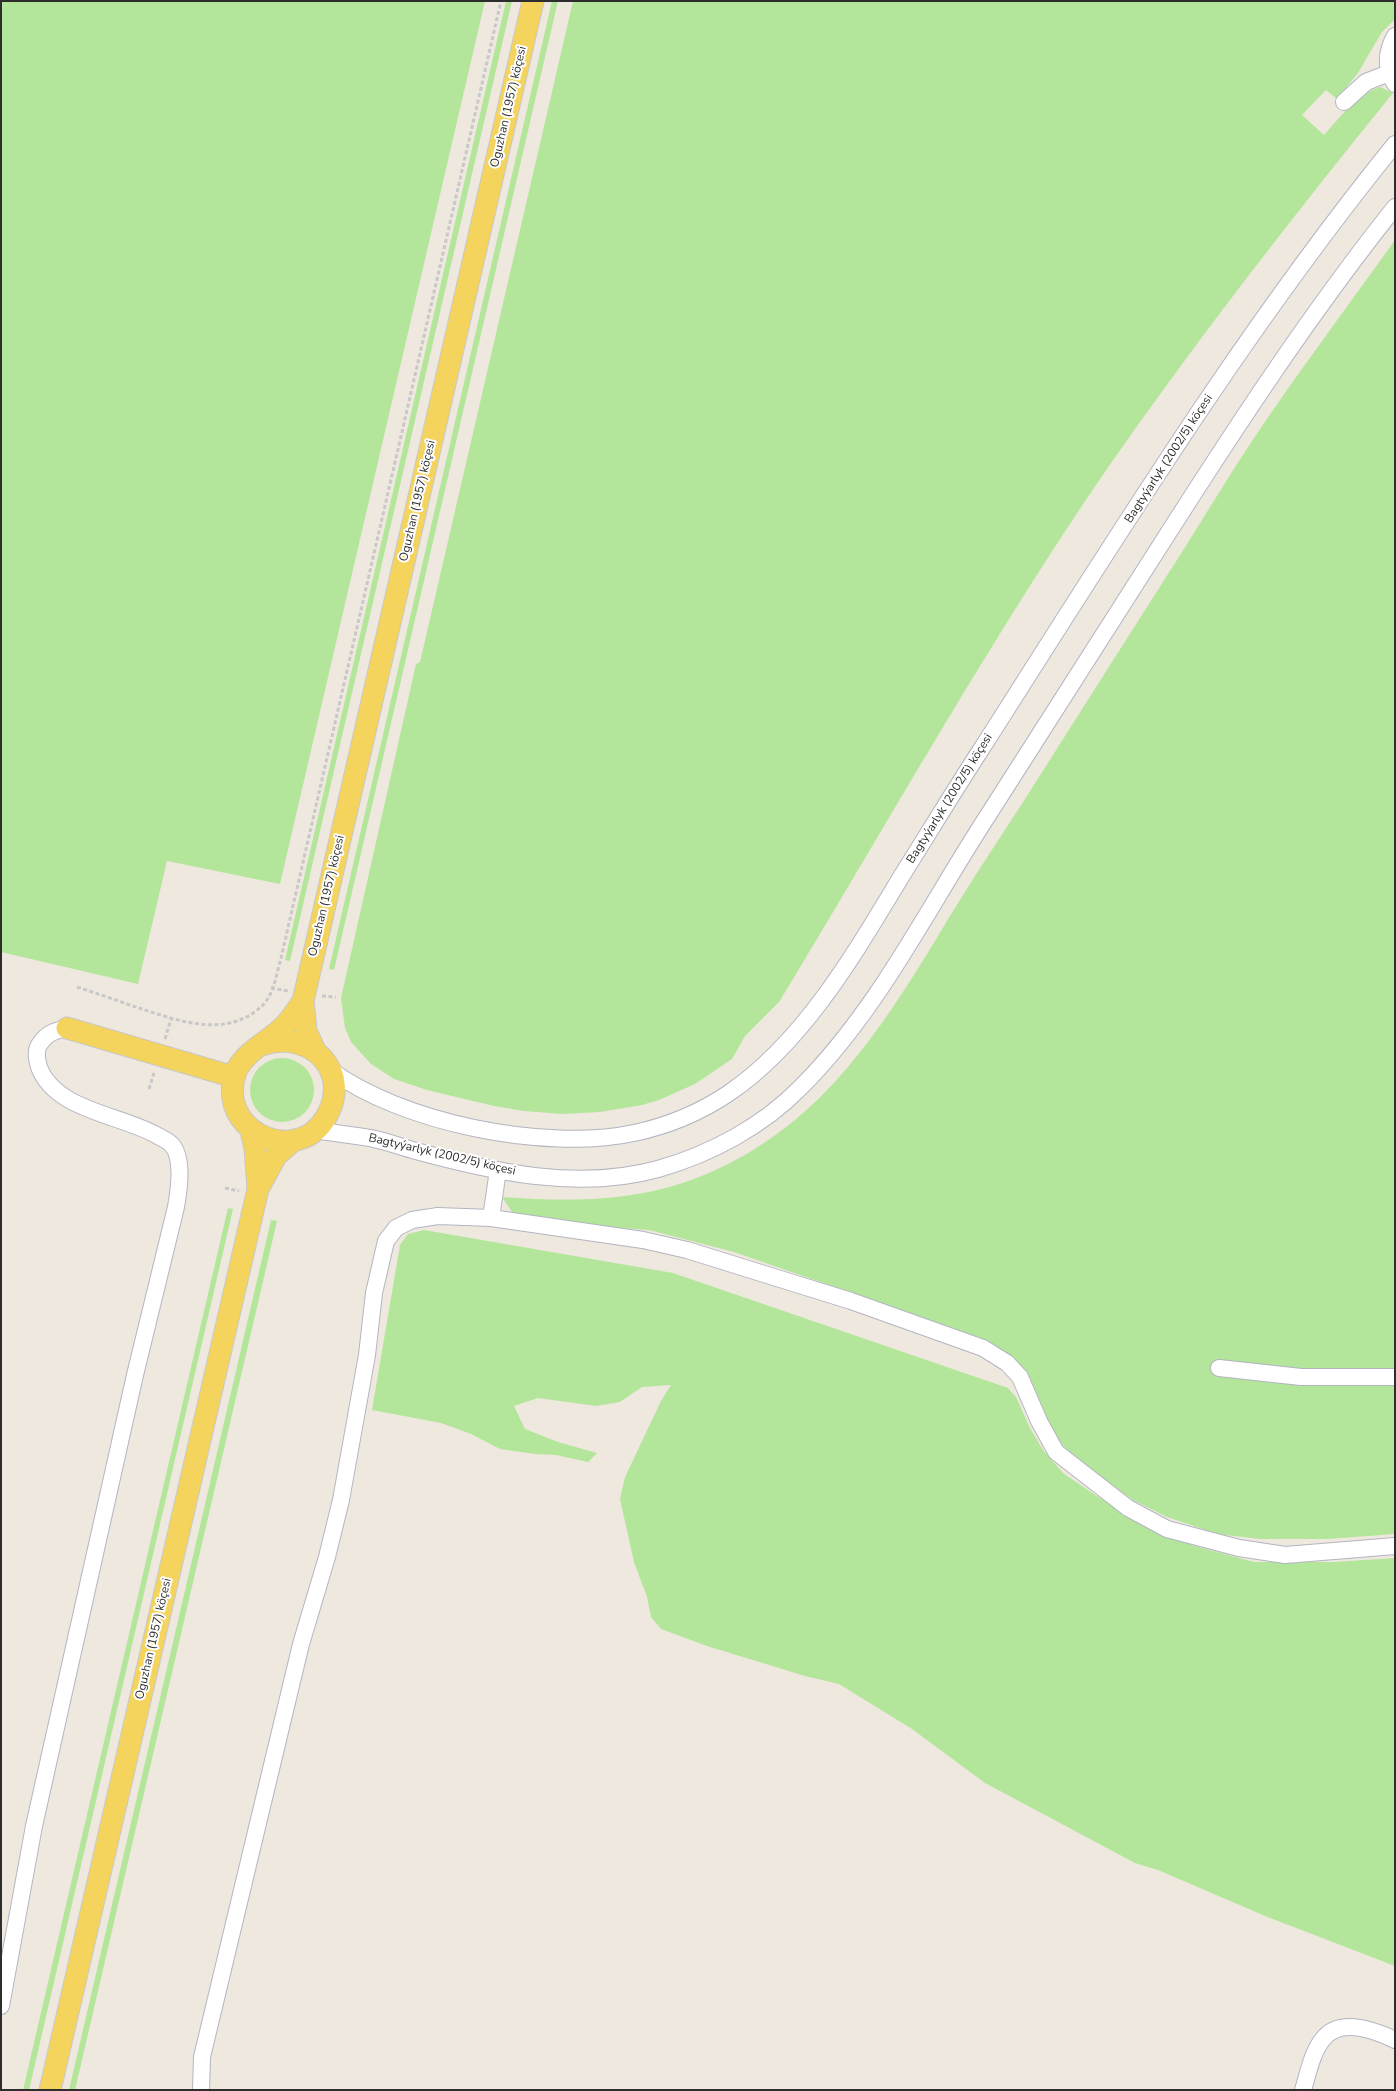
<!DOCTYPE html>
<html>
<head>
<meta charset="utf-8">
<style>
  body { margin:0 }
  #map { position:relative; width:1396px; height:2091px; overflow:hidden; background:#eee8df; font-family:"Nunito Sans",sans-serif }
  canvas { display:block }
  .frame { position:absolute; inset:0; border:2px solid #2d2d2d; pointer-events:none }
</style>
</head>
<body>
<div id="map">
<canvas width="1396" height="2091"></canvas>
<div class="frame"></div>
</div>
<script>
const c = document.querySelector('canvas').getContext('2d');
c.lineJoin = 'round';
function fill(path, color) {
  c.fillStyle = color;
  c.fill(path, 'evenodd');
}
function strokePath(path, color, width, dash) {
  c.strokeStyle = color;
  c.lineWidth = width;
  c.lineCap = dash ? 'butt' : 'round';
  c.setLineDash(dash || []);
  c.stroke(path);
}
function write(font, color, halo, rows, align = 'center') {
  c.font = font + ' "Nunito Sans",sans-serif';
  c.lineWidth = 4;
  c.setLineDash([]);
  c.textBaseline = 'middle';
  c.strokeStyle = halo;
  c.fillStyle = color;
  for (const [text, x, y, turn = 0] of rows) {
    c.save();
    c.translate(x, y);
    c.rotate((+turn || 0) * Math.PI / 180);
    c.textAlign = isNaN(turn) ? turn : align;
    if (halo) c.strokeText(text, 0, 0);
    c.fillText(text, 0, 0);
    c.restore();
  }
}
fill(new Path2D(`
  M1,1h484l-205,883 -113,-23 -29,123 -137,-32z
  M506,1h6l-222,960 -5,-1z
  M552,1h6l-224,969 -5,-1z
  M573,1h822v18l-13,13 -24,41 -21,26 -11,-9 -24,25 22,20c16,-17 32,-41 56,-48l13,6c-99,122 -195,245 -284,373 -119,173 -221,357 -330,536l-34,34 -13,23 -37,25 -36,16 -17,5 -42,7 -38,2 -38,-3 -30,-5 -67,-16 -33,-11 -23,-15 -20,-22 -6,-14 -4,-30 75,-334 4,-2z
  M1395,240v1294l-67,5h-68l-42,-5 -51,-17 -34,-17 -37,-26 -28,-22 -13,-17 -30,-63 -13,-16 -28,-17 -250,-87 -85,-22 -57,-4 -71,-10 -9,-4 -10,-15c98,7 174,3 259,-52 87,-56 140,-148 192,-234 30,-49 63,-97 93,-145 46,-73 92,-145 138,-217 23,-37 46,-75 70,-111 45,-67 94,-132 141,-198z
  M250 1090a32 32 0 1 1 64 0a32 32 0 1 1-64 0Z
  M228,1208l5,1 -204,881h-6z
  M271,1220l6,1 -202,869h-6z
  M424,1230l249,43 335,115 8,9 14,31 13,22 20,23 32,22 66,37 34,14 59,16h80l61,-4v408l-130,-50 -107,-46 -23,-7 -150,-80 -73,-54 -73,-45 -34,-8 -98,-30 -46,-17 -10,-12 -4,-20 -13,-35 -14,-63 5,-22 36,-76 10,-16 -29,2 -22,15 -24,4 -58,-8 -24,8 11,23 33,13 39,11 -9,9 -32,-7 -21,-1 -35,-5 -29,-15 -30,-11 -69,-13 28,-165 8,-11z`), '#b3e69a');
const minor = new Path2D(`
  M1395,36c-9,16 -10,32 0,48
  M1344,102l22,-20 23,-9
  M329,1069c72,54 217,83 305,64 33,-7 67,-21 95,-40 75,-51 126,-140 172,-216 27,-43 53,-86 81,-129 131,-205 259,-414 413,-604
  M315,1130c18,3 37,5 55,8 16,3 31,9 46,13 77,21 163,40 242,18 53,-15 105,-43 143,-82 77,-77 125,-176 184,-267 58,-91 117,-182 175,-274 74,-116 149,-231 235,-339
  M491,1218l152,22 44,10 164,51 132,47 24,15 13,14 19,44 17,31 72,56 39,21 72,19 46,7 110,-9
  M1219,1368l82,9h94
  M1,2006l33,-180 101,-451 41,-168c3,-17 8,-50 -5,-63 -3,-3 -9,-6 -13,-8 -35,-21 -103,-25 -119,-69 -2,-7 -4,-15 0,-22 7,-11 14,-14 28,-17
  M201,2090l1,-33 99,-413 26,-87 14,-57 26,-145 7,-62 12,-52 10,-13 16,-8 26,-4 53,2 7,-48
  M1303,2090c5,-16 9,-38 20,-51 17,-22 51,-9 72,1`);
const major = new Path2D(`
  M67,1028l167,49
  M261,1045c50,-17 93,28 64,74 -28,45 -100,16 -92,-36 1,-4 2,-10 4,-14 12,-21 35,-29 50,-46 6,-7 11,-15 16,-22
  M315,1051l-9,-20 -3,-30 230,-1000
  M251,1131l4,17 3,41 18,-33 18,-16
  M50,2090l208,-901`);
strokePath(minor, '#b3b5c0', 18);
strokePath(major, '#c8c8c8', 23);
strokePath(new Path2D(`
  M77,987c22,7 44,15 65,22 40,13 87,30 122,-5 10,-11 13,-32 17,-46l220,-957
  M271,988l17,3
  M322,996l14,1
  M165,1039l6,-20
  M149,1089l5,-16
  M225,1188l14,3`), '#c8c8c8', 3, [4, 2.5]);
strokePath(minor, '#fff', 16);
strokePath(major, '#f5d45d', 21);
write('12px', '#2d2d2d', '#fff', [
  ["Oguzhan (1957) köçesi",509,107,-77],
  ["Bagtyýarlyk (2002/5) köçesi",1169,459,-57],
  ["Oguzhan (1957) köçesi",418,501,-77],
  ["Bagtyýarlyk (2002/5) köçesi",950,799,-58],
  ["Oguzhan (1957) köçesi",327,896,-77],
  ["Bagtyýarlyk (2002/5) köçesi",442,1155,13],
  ["Oguzhan (1957) köçesi",154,1639,-77]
]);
</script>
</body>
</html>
